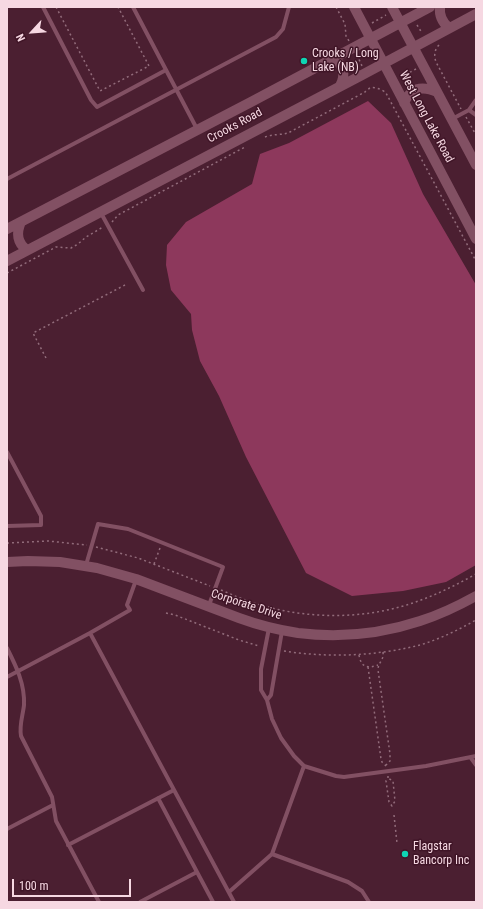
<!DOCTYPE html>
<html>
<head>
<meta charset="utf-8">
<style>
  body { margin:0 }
  #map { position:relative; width:483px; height:909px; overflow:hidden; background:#4b1f31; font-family:"Roboto Condensed",sans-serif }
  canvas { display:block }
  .frame { position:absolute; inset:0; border:8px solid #f6d8e2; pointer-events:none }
  .north { position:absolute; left:12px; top:12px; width:40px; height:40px; -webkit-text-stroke:3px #401527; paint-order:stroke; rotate:244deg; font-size:11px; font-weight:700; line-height:16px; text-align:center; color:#f6d8e2 }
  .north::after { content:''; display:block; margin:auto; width:14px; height:18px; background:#f6d8e2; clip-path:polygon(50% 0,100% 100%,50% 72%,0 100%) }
  .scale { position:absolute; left:12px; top:879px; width:119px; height:18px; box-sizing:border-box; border:2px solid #f6d8e2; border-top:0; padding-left:5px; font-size:12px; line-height:14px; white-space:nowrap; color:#f6d8e2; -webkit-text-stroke:3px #401527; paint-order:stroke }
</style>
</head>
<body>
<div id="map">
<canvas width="483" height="909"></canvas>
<div class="frame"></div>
<div class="north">N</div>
<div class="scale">100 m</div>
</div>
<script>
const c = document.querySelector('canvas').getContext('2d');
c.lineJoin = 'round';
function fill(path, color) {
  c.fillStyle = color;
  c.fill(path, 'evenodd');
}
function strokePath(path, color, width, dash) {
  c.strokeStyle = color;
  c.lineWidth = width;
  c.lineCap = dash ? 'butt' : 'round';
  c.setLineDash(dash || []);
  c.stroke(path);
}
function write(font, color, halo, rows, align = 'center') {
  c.font = font + ' "Roboto Condensed",sans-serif';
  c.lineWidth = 3;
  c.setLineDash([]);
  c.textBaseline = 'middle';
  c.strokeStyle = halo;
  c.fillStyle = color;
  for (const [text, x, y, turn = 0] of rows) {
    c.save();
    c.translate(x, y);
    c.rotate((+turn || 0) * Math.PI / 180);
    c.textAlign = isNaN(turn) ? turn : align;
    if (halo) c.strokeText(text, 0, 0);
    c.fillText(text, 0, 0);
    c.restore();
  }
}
fill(new Path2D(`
  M368,101l23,22 32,71 53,91v280l-30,17 -43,9 -51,5 -46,-23 -60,-116 -27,-61 -19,-35 -8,-31 -1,-16 -20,-24 -5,-25 1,-20 19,-23 66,-38 8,-30 29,-11z`), '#8d385c');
strokePath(new Path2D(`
  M56,7l44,84 49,-25 -31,-59
  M336,7l9,17 1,12 3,5
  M372,23l14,-8
  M417,25l5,8
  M439,45c-5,5 -5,11 -3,17l25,47
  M357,55l5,11
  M401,77l15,-8
  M466,117l10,18
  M265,137c8,-3 16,-2 23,-4l77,-41c1,-1 3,-3 5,-4 4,-2 13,2 16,5l90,168
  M112,222l6,-7 127,-68
  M7,273l49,-26 15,1 7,-4 8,-7 17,-10
  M46,358l-13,-25 92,-48
  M7,543l41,-2 39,4
  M96,547l42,11 72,28
  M154,564l6,-16
  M221,590c14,6 28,12 43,16 50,14 108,13 157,-6 19,-7 37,-16 55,-26
  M166,613l9,2 64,25 20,6
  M284,651c45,7 92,5 136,-6 20,-6 38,-15 56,-25
  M383,652c1,9 -5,10 -5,18l12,84v7l-4,4
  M359,655c2,12 8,14 19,10
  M368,667l13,92 1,3 4,4
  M388,776v2l-2,3 3,21 3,4 3,-5 -2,-20 -5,-3
  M394,815l3,28`), '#926c7b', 1.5, [2, 3]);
strokePath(new Path2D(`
  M43,7l48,93 6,7 69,-37
  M133,7l64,122
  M469,110l7,5
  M452,119l17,-9 7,-10
  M7,179l269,-142 7,-8 6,-22
  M101,213l42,77
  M7,452l34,64v9l-34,1
  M86,565l12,-41 30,5 95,38 -14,38
  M136,580l-9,25 3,5 -40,23 144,269
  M269,628l-8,41v21l6,10 5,19 9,19 13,18 10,10 32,10 8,1 82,-11 50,-10
  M7,648c9,18 18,36 17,57 -1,10 -5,20 -3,31l31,61 4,24 43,81
  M7,677l83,-44
  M267,700l4,-5 11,-64
  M471,758l5,7
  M304,766l-32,88 76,28 14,9 7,11
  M7,829l46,-24
  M68,845l106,-55
  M197,872l16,30
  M229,892l43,-38
  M140,902l57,-30 -39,-74`), '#825063', 4);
strokePath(new Path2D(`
  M354,7l122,232
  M392,7l84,158
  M440,7c-1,9 3,16 9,21
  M333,58c11,7 13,17 7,28
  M404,103c7,-16 19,-17 33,-11
  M21,222c-5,11 -4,21 6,28
  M7,229l244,-127 179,-95
  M7,261l355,-186 114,-61
  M7,562l21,-1 32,1 37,6 39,11 103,39c19,7 39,12 59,15 41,5 83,1 122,-12 19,-6 38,-15 56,-25`), '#825063', 10);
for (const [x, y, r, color] of [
  [304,61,4,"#0ed5b4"],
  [405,854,4,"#0ed5b4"]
]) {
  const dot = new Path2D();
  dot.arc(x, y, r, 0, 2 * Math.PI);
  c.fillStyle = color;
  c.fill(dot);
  strokePath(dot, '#401527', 1.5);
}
write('12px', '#f6d8e2', '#401527', [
  ["Crooks / Long",312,54],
  ["Lake (NB)",312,68],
  ["Flagstar",413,847],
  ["Bancorp Inc",413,861]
], 'left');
write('12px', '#f6d8e2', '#401527', [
  ["West Long Lake Road",426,117,62],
  ["Crooks Road",235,126,-28],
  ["Corporate Drive",246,605,18]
]);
</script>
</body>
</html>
